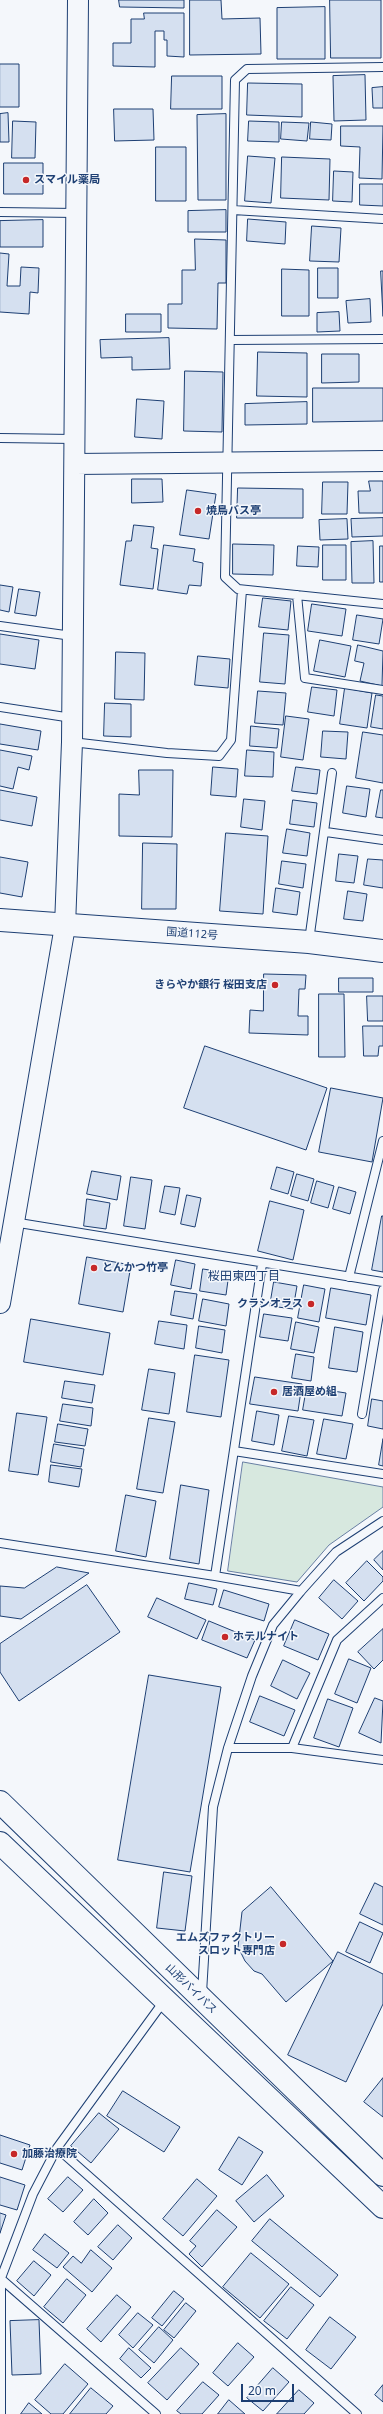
<!DOCTYPE html>
<html>
<head>
<meta charset="utf-8">
<style>
  body { margin:0 }
  #map { position:relative; width:383px; height:2414px; overflow:hidden; background:#f4f7fb; font-family:"Noto Sans",sans-serif }
  canvas { display:block }
  .scale { position:absolute; left:241px; top:2384px; width:53px; height:18px; box-sizing:border-box; border:2px solid #1d3f73; border-top:0; padding-left:5px; font-size:12px; line-height:14px; white-space:nowrap; color:#1d3f73; -webkit-text-stroke:3px #f4f7fb; paint-order:stroke }
</style>
</head>
<body>
<div id="map">
<canvas width="383" height="2414"></canvas>
<div class="scale">20 m</div>
</div>
<script>
const c = document.querySelector('canvas').getContext('2d');
c.lineJoin = 'round';
function fill(path, color) {
  c.fillStyle = color;
  c.fill(path, 'evenodd');
}
function strokePath(path, color, width, dash) {
  c.strokeStyle = color;
  c.lineWidth = width;
  c.lineCap = dash ? 'butt' : 'round';
  c.setLineDash(dash || []);
  c.stroke(path);
}
function write(font, color, halo, rows, align = 'center') {
  c.font = font + ' "Noto Sans","Noto Sans JP",sans-serif';
  c.lineWidth = 3;
  c.setLineDash([]);
  c.textBaseline = 'middle';
  c.strokeStyle = halo;
  c.fillStyle = color;
  for (const [text, x, y, turn = 0] of rows) {
    c.save();
    c.translate(x, y);
    c.rotate((+turn || 0) * Math.PI / 180);
    c.textAlign = isNaN(turn) ? turn : align;
    if (halo) c.strokeText(text, 0, 0);
    c.fillText(text, 0, 0);
    c.restore();
  }
}
const green = new Path2D(`
  M243,1462l140,25v20l-54,38 -32,37 -69,-11z`);
fill(green, '#d7e8df');
strokePath(green, '#687fa3', 1);
const building = new Path2D(`
  M119,0h65v8l-64,-1z
  M190,0h31l1,19 38,-1 1,36 -71,1z
  M330,0h51v58h-50z
  M325,7v52h-48v-51z
  M144,13h40v44l-17,-1v-16h-3v-9h-9v36l-42,-1v-23h18v-24h13z
  M0,64h19v43h-19z
  M365,75l1,45 -32,1 -1,-45z
  M172,76h50v33h-51z
  M248,83l54,1v33l-55,-2z
  M383,87v21h-10l-1,-20z
  M114,109h39l1,31 -39,1z
  M8,113l1,29h-9v-28z
  M226,114v86h-28l-1,-85z
  M13,121l23,1 -1,36h-23z
  M249,121l30,1v20l-31,-1z
  M282,122l27,1 -2,18 -26,-2z
  M311,122l21,2 -1,16 -21,-1z
  M341,126h42l-1,53 -23,-1 1,-31 -19,-1z
  M156,147h30v54h-30z
  M248,156l27,2 -4,45 -26,-2z
  M282,157l48,2 -1,41 -48,-2z
  M4,163h39v31h-39z
  M334,171l19,1 -1,30 -19,-1z
  M360,184h23v22l-23,-1z
  M226,210v22h-38v-21z
  M248,219l38,3 -1,22 -38,-3z
  M43,220v27h-43v-26z
  M312,226l29,2 -2,34 -29,-1z
  M195,239l31,1v43h-8l-1,46 -49,-1v-24h14v-34h13z
  M0,253l9,1 -2,32h13l1,-19 18,1 -1,25 -8,-1 -1,22 -29,-2z
  M318,268h20v30h-20z
  M282,269l27,1v46h-27z
  M381,271h2v45z
  M370,299l1,23 -23,1 -2,-22z
  M339,312l1,19 -23,1v-19z
  M126,314h35v18h-35z
  M169,338l1,31 -38,1v-13l-31,1 -1,-18z
  M258,352l49,1v44l-50,-1z
  M322,354h37v28l-37,1z
  M185,371l38,1 -1,60 -38,-1z
  M313,388h70v33l-70,1z
  M137,399l27,2 -2,38 -27,-2z
  M307,402v22l-62,1v-21z
  M132,479h30l1,23 -31,1z
  M369,481h14v32h-24l-1,-22h12z
  M323,482h25l-1,32h-25z
  M238,488l65,1v29h-66z
  M187,490l29,4 -7,45 -29,-4z
  M383,518v18l-31,1 -1,-18z
  M347,519l1,20 -28,1 -1,-20z
  M134,525l20,2 -3,21 7,1 -5,40 -33,-4 6,-44h5z
  M373,541l1,42h-22l-1,-41z
  M233,544l41,1 -1,30 -40,-1z
  M164,545l31,4 -2,12 10,2 -2,23 -12,-1 -2,9 -29,-4z
  M323,545h23v35h-23z
  M298,546l21,1 -1,20 -21,-1z
  M380,546h3v36h-3z
  M0,585l13,2 -4,25 -9,-2z
  M19,589l21,3 -4,24 -21,-3z
  M263,598l28,3 -3,29 -29,-3z
  M312,604l34,5 -4,27 -34,-5z
  M357,615l26,4 -4,25 -26,-4z
  M264,633l25,2 -4,49 -25,-2z
  M0,634l39,6 -4,29 -35,-5z
  M320,640l31,6 -6,31 -31,-6z
  M358,645l25,6 -1,35 -22,-5 4,-18 -9,-2z
  M116,652l29,1 -1,47 -29,-1z
  M198,656l32,3 -2,29 -33,-3z
  M312,687l25,3 -3,26 -26,-4z
  M345,688l27,5 -5,35 -27,-4z
  M258,691l28,2 -3,32 -28,-2z
  M376,695l7,1v33l-12,-2z
  M105,703l26,1v33l-27,-1z
  M286,716l23,3 -6,41 -22,-3z
  M0,724l41,7 -3,19 -38,-6z
  M251,726l28,3 -2,19 -27,-2z
  M323,731l25,1 -2,27 -25,-2z
  M363,732l20,3v48l-27,-5z
  M0,750l32,6 -3,14 -11,-3 -5,22 -13,-3z
  M247,750l27,2 -1,25 -28,-1z
  M213,767l25,2 -2,28 -25,-2z
  M296,767l24,3 -3,24 -25,-3z
  M139,770h34l-1,67 -53,-1v-42l20,1z
  M347,786l23,3 -4,28 -23,-4z
  M0,790l37,7 -5,29 -32,-6z
  M381,790h2v28l-7,-1z
  M244,799l21,2 -3,29 -21,-3z
  M293,800l24,3 -3,24 -24,-3z
  M287,829l23,4 -3,23 -24,-3z
  M226,833l42,3 -5,78 -43,-3z
  M143,843l34,1 -1,65h-34z
  M339,854l19,2 -4,27 -18,-2z
  M0,857l28,5 -6,35 -22,-4z
  M368,859l15,1v28l-19,-3z
  M282,861l24,3 -3,24 -24,-4z
  M276,888l24,4 -3,23 -24,-3z
  M348,891l19,3 -4,27 -19,-2z
  M264,974l42,1 -1,14h-6l-1,27h10v19l-59,-2 1,-23 13,1z
  M339,978h34v14h-34z
  M319,994h25l1,63h-26z
  M367,996h16v25h-15z
  M363,1026h20v20h-4l-1,10h-14z
  M205,1046l122,42 -21,62 -122,-42z
  M331,1088l52,10 -11,64 -53,-10z
  M277,1167l17,5 -6,22 -17,-5z
  M92,1171l29,5 -4,24 -30,-6z
  M297,1174l17,5 -6,22 -17,-5z
  M131,1177l21,3 -7,49 -21,-3z
  M317,1181l17,5 -6,22 -17,-5z
  M165,1186l15,2 -5,27 -15,-3z
  M339,1187l17,5 -6,22 -17,-5z
  M187,1195l14,3 -6,29 -14,-3z
  M87,1199l23,4 -4,26 -22,-3z
  M270,1201l34,9 -11,50 -35,-9z
  M382,1216h1v56l-11,-2z
  M87,1257l44,8 -8,47 -44,-8z
  M176,1260l19,4 -4,25 -20,-4z
  M203,1269l26,4 -3,22 -26,-4z
  M274,1282l23,4 -4,23 -23,-3z
  M304,1285l21,4 -6,33 -21,-4z
  M331,1288l40,7 -5,30 -40,-7z
  M175,1291l22,3 -4,25 -22,-4z
  M203,1299l26,5 -3,22 -27,-5z
  M264,1314l28,4 -4,23 -28,-4z
  M31,1319l79,14 -7,42 -79,-13z
  M159,1321l28,4 -3,24 -29,-5z
  M296,1322l23,5 -5,26 -23,-4z
  M199,1326l26,4 -3,23 -26,-5z
  M335,1327l28,5 -6,40 -28,-4z
  M296,1354l18,3 -3,24 -19,-3z
  M195,1355l34,5 -8,57 -34,-5z
  M149,1369l26,4 -6,41 -27,-4z
  M255,1377l47,7 -4,27 -48,-7z
  M65,1381l30,4 -3,18 -30,-5z
  M307,1387l39,6 -4,23 -39,-6z
  M372,1399l11,2v28l-15,-3z
  M63,1404l30,4 -2,18 -31,-5z
  M257,1411l22,4 -5,30 -22,-4z
  M17,1413l30,4 -9,58 -29,-4z
  M289,1416l25,4 -7,36 -25,-5z
  M149,1418l26,4 -12,71 -26,-4z
  M324,1419l29,5 -7,35 -29,-5z
  M58,1424l30,5 -3,17 -30,-4z
  M383,1439v27l-4,-1z
  M54,1444l30,5 -3,18 -30,-5z
  M51,1465l31,4 -3,18 -30,-5z
  M181,1485l28,5 -10,74 -29,-5z
  M126,1495l30,6 -10,56 -30,-6z
  M383,1551v19l-9,-10z
  M367,1561l16,16v4l-19,20 -18,-18z
  M57,1567l32,6 -68,46 -21,-3v-30l24,2z
  M334,1580l24,21 -16,18 -23,-21z
  M189,1583l28,6 -4,16 -28,-6z
  M87,1585l33,47 -101,69 -19,-29v-28z
  M224,1590l45,14 -5,17 -45,-14z
  M157,1598l49,22 -9,19 -49,-22z
  M295,1620l34,14 -11,26 -34,-14z
  M209,1621l46,19 -8,18 -45,-18z
  M383,1629v31l-9,9 -16,-17z
  M349,1659l22,9 -14,35 -22,-9z
  M283,1660l27,13 -13,26 -26,-13z
  M149,1675l72,12 -31,185 -72,-12z
  M260,1696l35,14 -11,26 -34,-14z
  M375,1698l8,3 -2,42 -22,-10z
  M328,1699l25,9 -14,39 -25,-9z
  M164,1872l28,4 -7,55 -28,-3z
  M375,1883l8,4v38l-23,-11z
  M271,1887l62,74 -47,41 -24,-28 -8,-3 -9,-10 -7,-14 4,-35z
  M360,1922l23,11 -13,30 -24,-11z
  M338,1952l45,22v30l-37,78 -58,-27z
  M383,2078v39l-19,-15z
  M123,2091l57,36 -16,25 -57,-36z
  M99,2113l20,16 -28,34 -20,-17z
  M0,2135l30,10 -8,25 -22,-7z
  M239,2137l24,15 -21,33 -23,-15z
  M267,2175l17,21 -30,26 -18,-21z
  M0,2177l25,8 -8,25 -17,-5z
  M68,2177l15,13 -20,22 -15,-13z
  M197,2179l20,17 -34,40 -20,-17z
  M94,2199l14,14 -20,22 -14,-13z
  M217,2210l20,17 -35,40 -13,-13 7,-8 -6,-5z
  M0,2213l6,2 -6,18z
  M270,2219l68,56 -18,22 -68,-56z
  M118,2225l14,13 -19,22 -15,-13z
  M45,2234l24,19 -12,15 -24,-18z
  M91,2250l21,18 -20,24 -29,-25 10,-11 8,7z
  M251,2253l38,31 -29,34 -37,-31z
  M34,2261l17,14 -17,21 -17,-15z
  M67,2279l19,16 -23,28 -19,-16z
  M291,2287l23,18 -27,34 -23,-18z
  M174,2291l10,8 -22,27 -10,-8z
  M117,2295l14,12 -30,35 -14,-13z
  M186,2303l10,8 -22,27 -10,-8z
  M138,2313l15,12 -20,23 -14,-13z
  M330,2317l26,20 -25,32 -25,-19z
  M39,2320l2,54 -29,1 -2,-54z
  M159,2327l14,13 -19,23 -15,-13z
  M238,2343l16,14 -26,29 -15,-13z
  M129,2348l22,20 -10,10 -21,-19z
  M181,2348l18,16 -32,36 -19,-17z
  M65,2364l23,20 -25,30h-12l-16,-14z
  M273,2368l16,14 -26,29 -16,-13z
  M203,2382l16,13 -17,19h-21l-4,-3z
  M383,2385v17l-8,-7z
  M91,2388l22,18 -7,8h-36z
  M299,2390l15,13 -10,11h-27z
  M229,2400l16,14h-27z
  M29,2403l13,11h-21z`);
fill(building, '#d5e0f0');
strokePath(building, '#1d3f73', 1);
const service = new Path2D(`
  M383,67l-136,2 -12,11 -10,497 13,12 145,15
  M233,210l150,9
  M0,212l76,1
  M230,340l153,-1
  M0,438l74,1
  M297,595l8,83 78,12
  M0,626l72,10
  M0,707l72,11
  M72,742l95,11 52,3 12,-16 11,-150
  M326,832l57,8
  M309,941l23,-168
  M13,1222l370,60
  M349,1277l34,-136
  M362,1414l21,-124
  M234,1451l149,23
  M0,1543l215,33 86,15
  M215,1576l47,-312
  M228,1748h64l91,12
  M292,1748l45,-108 46,-42
  M202,1993l11,-186 15,-59 24,-72 21,-51 28,-34 35,-39 47,-31
  M57,2148l300,266
  M0,2278l156,136
  M1,2414v-136l32,-84 24,-46 107,-147`);
const tertiary = new Path2D(`
  M75,464l308,-3
  M0,1303l65,-377 7,-184 6,-742`);
const trunk = new Path2D(`
  M0,920l309,22 74,9
  M0,1802l383,373
  M0,1843l383,364`);
strokePath(service, '#1d3f73', 10);
strokePath(tertiary, '#1d3f73', 22);
strokePath(trunk, '#1d3f73', 24);
strokePath(service, '#f4f7fb', 8);
strokePath(tertiary, '#f4f7fb', 20);
strokePath(trunk, '#f4f7fb', 22);
for (const [x, y, r, color] of [
  [26,180,4,"#c62828"],
  [198,511,4,"#c62828"],
  [275,985,4,"#c62828"],
  [94,1268,4,"#c62828"],
  [311,1304,4,"#c62828"],
  [274,1392,4,"#c62828"],
  [225,1637,4,"#c62828"],
  [283,1944,4,"#c62828"],
  [14,2154,4,"#c62828"]
]) {
  const dot = new Path2D();
  dot.arc(x, y, r, 0, 2 * Math.PI);
  c.fillStyle = color;
  c.fill(dot);
  strokePath(dot, '#f4f7fb', 1.5);
}
write('bold 11px', '#1d3f73', '#f4f7fb', [
  ["スマイル薬局",34,180],
  ["焼鳥バス亭",206,511],
  ["きらやか銀行 桜田支店",267,985,"right"],
  ["とんかつ竹亭",102,1268],
  ["クラシオラス",303,1304,"right"],
  ["居酒屋め組",282,1392],
  ["ホテルナイト",233,1637],
  ["エムズファクトリー",275,1938,"right"],
  ["スロット専門店",275,1951,"right"],
  ["加藤治療院",22,2154]
], 'left');
write('11px', '#1d3f73', '#f4f7fb', [
  ["国道112号",192,934,4],
  ["山形バイパス",191,1989,44]
]);
write('12px', '#1d3f73', '#f4f7fb', [
  ["桜田東四丁目",244,1277]
]);
</script>
</body>
</html>
